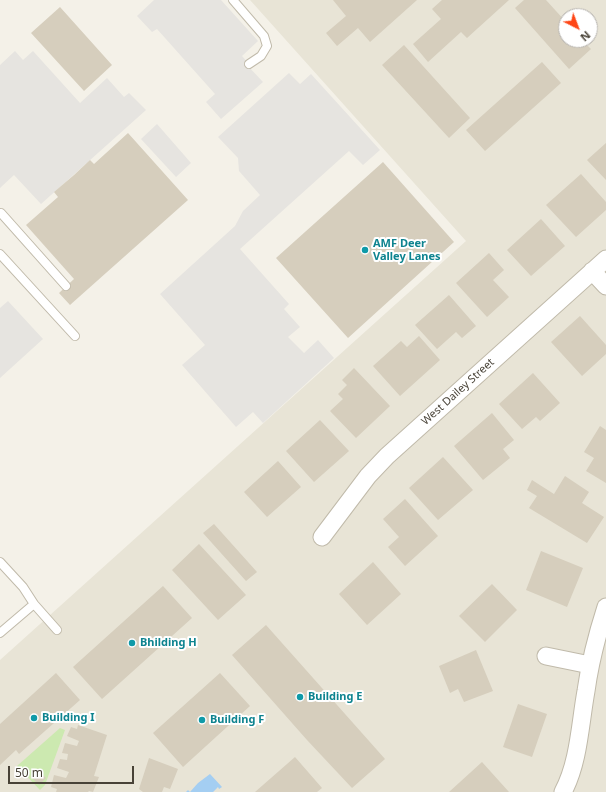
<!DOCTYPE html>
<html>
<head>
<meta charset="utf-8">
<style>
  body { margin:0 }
  #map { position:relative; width:606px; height:792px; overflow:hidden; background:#f4f1e8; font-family:"Noto Sans",sans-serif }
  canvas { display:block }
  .north { position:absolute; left:558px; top:8px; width:40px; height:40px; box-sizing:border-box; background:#fff; border:1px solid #b6b3af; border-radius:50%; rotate:138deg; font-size:11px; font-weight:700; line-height:16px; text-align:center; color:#484237 }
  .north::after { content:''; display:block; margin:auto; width:14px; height:18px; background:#fe4616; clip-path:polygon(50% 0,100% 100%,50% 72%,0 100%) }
  .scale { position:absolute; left:8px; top:766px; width:126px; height:18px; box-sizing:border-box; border:2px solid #484237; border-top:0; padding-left:5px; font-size:12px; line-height:14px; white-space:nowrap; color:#484237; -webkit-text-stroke:3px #fff; paint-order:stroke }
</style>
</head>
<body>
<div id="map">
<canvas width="606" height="792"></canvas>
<div class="north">N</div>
<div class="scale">50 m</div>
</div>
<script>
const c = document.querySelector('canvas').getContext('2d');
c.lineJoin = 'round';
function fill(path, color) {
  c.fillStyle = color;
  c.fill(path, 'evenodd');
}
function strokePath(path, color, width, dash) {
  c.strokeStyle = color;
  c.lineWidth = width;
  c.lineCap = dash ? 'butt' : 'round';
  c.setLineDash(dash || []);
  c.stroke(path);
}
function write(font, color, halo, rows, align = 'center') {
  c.font = font + ' "Noto Sans",sans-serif';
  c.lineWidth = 4;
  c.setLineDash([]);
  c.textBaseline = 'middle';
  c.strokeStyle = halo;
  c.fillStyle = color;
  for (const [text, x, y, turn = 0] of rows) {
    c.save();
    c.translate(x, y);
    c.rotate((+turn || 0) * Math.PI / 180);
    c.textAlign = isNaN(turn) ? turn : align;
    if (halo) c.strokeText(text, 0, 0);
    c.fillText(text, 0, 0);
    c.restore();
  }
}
fill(new Path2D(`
  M250,0h356v792h-606v-132l466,-419zM566,16h24v24h-24z`), '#e8e4d6');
fill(new Path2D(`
  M60,728l5,2 -20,55 -5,5 -23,-24z`), '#cce9b0');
fill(new Path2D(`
  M154,0h67l37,41 -16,15 7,8 -2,1 16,17 -42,37 -15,-17 9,-8 -58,-65 -5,3 -15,-16z
  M15,51l8,9 10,-9 47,52 27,-25 17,19 5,-4 17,17 -105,94 -27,-29 -14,13v-123z
  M289,73l11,11 11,-10 69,76 -17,15 -14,-14 -109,98 49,55 -5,5 16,18 -12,10 16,16 14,-13 16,18 -71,65 -10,-11 -17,15 -54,-62 23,-20 -45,-51 75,-68 8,-15 17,-16 -21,-24 -1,-13 -20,-21z
  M157,124l34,39 -15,14 -35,-38z
  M8,301l35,38 -43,39v-70z`), '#e6e4e0');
fill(new Path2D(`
  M210,774l12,13 -3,2 -1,-2 -5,5h-27l2,-2 2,2 8,-9z`), '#a4cef2');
fill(new Path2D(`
  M333,0h84l-47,42 -12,-14 -21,18 -11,-13 20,-17z
  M442,0h67l-42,38 -6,-6 -33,30 -15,-18 28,-25 -9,-10z
  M524,0h22l20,22v18h16l9,9 -22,20 -54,-61z
  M60,7l52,58 -28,26 -53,-58z
  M404,45l66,73 -21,20 -67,-73z
  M542,62l19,21 -76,68 -19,-21z
  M128,133l60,67 -118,105 -11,-12 15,-14 -48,-54 32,-28 -4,-5 20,-17 16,-15 4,4z
  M606,143v37l-19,-20z
  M383,162l71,80 -106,96 -72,-80z
  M581,174l25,28v8l-30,27 -30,-32z
  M541,219l24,27 -34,30 -24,-26z
  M489,253l15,17 -11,10 16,17 -22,20 -31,-34z
  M449,295l27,31 -14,12 -6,-6 -19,17 -22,-24z
  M580,316l26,29v9l-24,22 -31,-34z
  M419,336l21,24 -40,36 -27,-30 28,-25 6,6z
  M354,368l36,38 -34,32 -26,-27 13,-12 -5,-5 9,-9 -5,-5z
  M533,373l27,30 -20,18 -4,-4 -14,12 -23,-25z
  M492,413l22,27 -11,9 7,9 -27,22 -29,-34z
  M320,420l29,31 -35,31 -28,-31z
  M600,426l6,4v53l-20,-12 8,-13 -10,-6z
  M443,457l30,33 -35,30 -29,-32z
  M278,461l23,26 -34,30 -23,-25z
  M565,476l24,16 -7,11 22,14 -17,26 -58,-35 8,-12 -10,-6 5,-10 22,14z
  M405,499l33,37 -33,30 -17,-19 11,-10 -16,-18z
  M214,524l43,48 -11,9 -43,-48z
  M199,544l47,51 -28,25 -46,-50z
  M541,551l42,17 -16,39 -41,-17z
  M373,562l28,32 -34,31 -28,-31z
  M492,584l25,26 -32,32 -26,-26z
  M163,586l29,32 -90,81 -29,-32z
  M266,625l119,134 -33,29 -45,-48 -75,-85z
  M476,650l17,41 -29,11 -6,-13 -8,4 -11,-27z
  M56,673l24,27 -61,54 -3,-4 -16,15v-41z
  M220,673l30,33 -67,61 -30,-34z
  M518,704l29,10 -15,43 -29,-10z
  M78,725l29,10 -13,41 5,1 -6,15 -4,-1 -1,1h-32l1,-3 -6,-2 3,-12 12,3 3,-6 -12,-4 3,-9 7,1 1,-6 -6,-1 3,-10 12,3 2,-5 -12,-5 4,-9 6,2z
  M295,757l27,31 -5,4h-62z
  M149,758l29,11 -8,20 -6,-2 -2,5h-19l-4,-3z
  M482,762l27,30h-60z
  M39,771l7,7 -7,7 -8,-8z`), '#d6cebd');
const lane = new Path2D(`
  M233,0l31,36 3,10 -6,10 -12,8
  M1,213l65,73
  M0,254l75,82
  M0,562l23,25 11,17 23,26
  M0,633l34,-29`);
const street = new Path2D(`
  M592,271l14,15
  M322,537l46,-61 19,-20 219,-197
  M546,656l44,9
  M563,792c16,-30 17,-68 23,-101 4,-29 11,-56 20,-84`);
strokePath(lane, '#c0baaa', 10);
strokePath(street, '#c0baaa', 19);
strokePath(lane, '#fff', 8);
strokePath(street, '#fff', 17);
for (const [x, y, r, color] of [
  [365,250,4,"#0f9aa8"],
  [132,643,4,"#0f9aa8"],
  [300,697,4,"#0f9aa8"],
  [34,718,4,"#0f9aa8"],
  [202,720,4,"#0f9aa8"]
]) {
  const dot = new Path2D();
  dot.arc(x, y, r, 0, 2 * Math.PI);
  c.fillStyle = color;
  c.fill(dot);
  strokePath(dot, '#fff', 1.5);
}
write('bold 11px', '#0d838f', '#fff', [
  ["AMF Deer",373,244],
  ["Valley Lanes",373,257],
  ["Bhilding H",140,643],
  ["Building E",308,697],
  ["Building I",42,718],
  ["Building F",210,720]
], 'left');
write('11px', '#484237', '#fff', [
  ["West Dailey Street",458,392,-42]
]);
</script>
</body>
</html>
